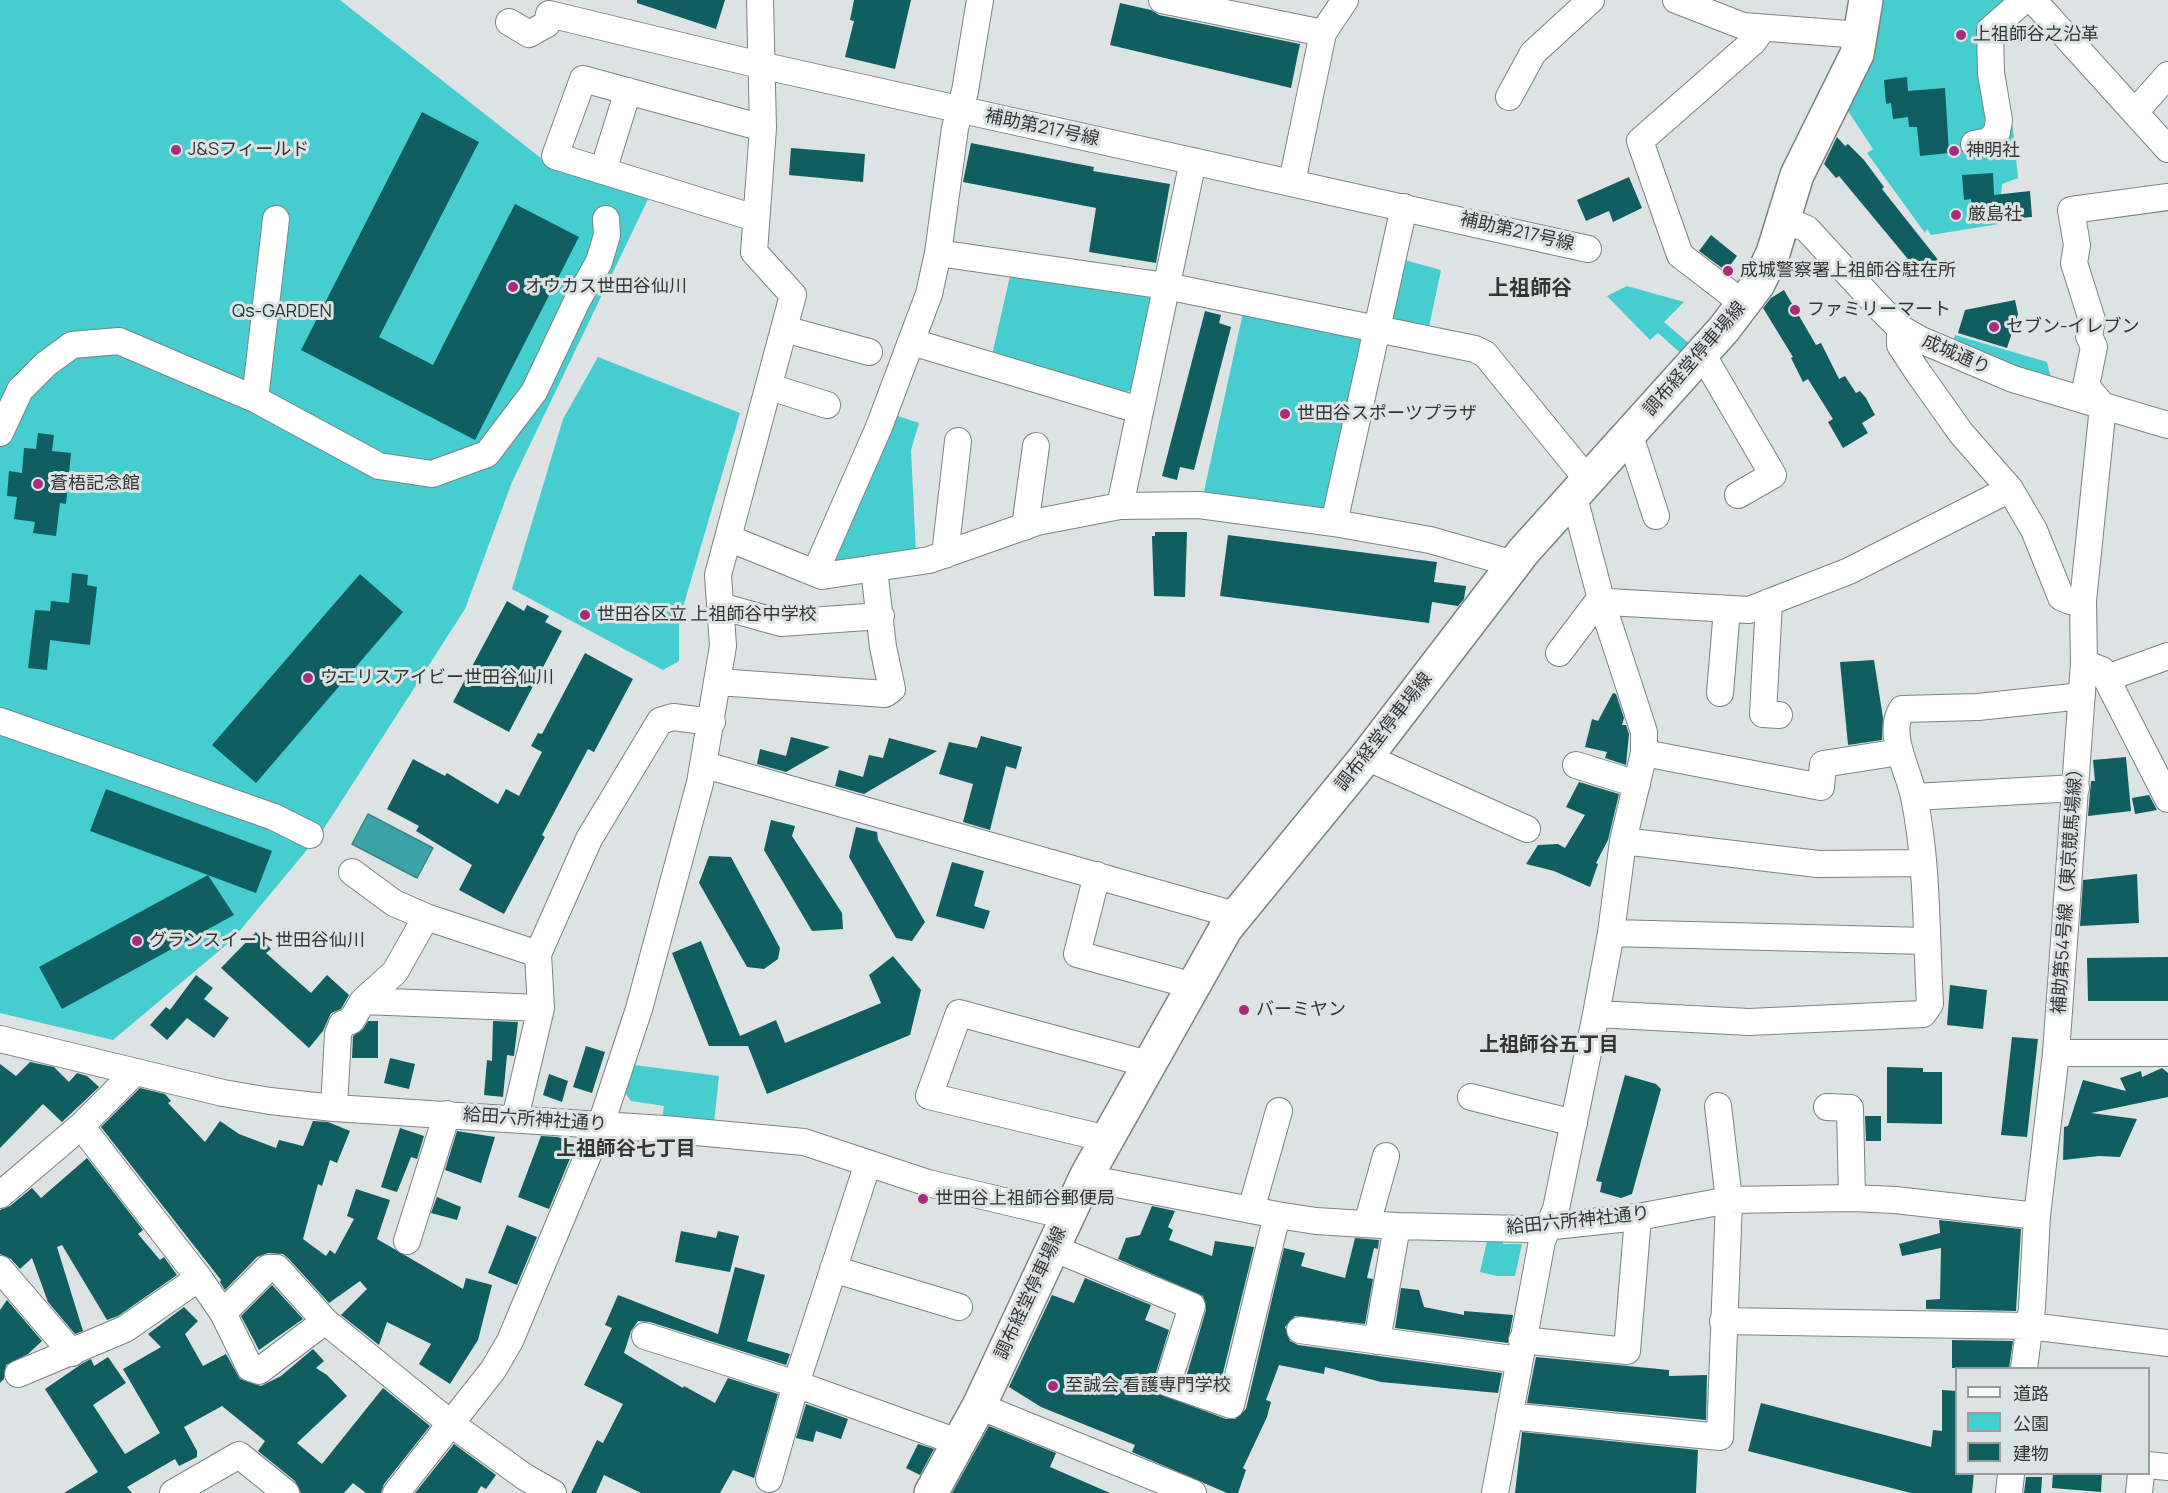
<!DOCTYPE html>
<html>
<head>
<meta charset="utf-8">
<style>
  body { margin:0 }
  #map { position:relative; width:2168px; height:1493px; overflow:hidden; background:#dde2e2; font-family:Manrope,"Noto Sans JP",sans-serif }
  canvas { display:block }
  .legend { position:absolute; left:1955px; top:1367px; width:195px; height:108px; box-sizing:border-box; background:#dde2e2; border:2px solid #999d9d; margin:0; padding:8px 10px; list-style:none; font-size:18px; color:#343636 }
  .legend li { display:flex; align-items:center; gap:12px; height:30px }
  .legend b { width:30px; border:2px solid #999d9d }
</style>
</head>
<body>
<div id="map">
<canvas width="2168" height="1493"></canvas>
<ul class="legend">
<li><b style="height:8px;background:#fff"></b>道路</li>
<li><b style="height:16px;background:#46cdd0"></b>公園</li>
<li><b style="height:16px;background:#105e60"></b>建物</li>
</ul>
</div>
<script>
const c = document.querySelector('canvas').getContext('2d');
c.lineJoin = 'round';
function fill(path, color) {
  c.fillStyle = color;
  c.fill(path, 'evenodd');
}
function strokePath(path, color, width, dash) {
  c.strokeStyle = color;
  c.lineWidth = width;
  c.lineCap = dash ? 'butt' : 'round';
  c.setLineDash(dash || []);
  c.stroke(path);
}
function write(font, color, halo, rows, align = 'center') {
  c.font = font + ' Manrope,"Noto Sans JP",sans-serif';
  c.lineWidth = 6;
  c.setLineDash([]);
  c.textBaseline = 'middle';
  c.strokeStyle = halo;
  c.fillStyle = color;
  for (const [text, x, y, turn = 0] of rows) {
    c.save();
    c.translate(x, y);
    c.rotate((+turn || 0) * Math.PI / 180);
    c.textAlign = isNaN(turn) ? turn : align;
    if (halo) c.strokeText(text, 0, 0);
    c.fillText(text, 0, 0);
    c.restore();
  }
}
fill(new Path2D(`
  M0,0h340l202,159 109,34 -139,289 -47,127 -144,224 -89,107 -119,100 -113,-27z
  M1875,0h129l-9,44 18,85 5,49 -16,6 -3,40 -68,11 -4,-6 -2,4 -58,-80 6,-4 -29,-44z
  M1401,259l40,11 -13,62 -35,-9 -3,-7z
  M1011,272l138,22 6,6 -22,89 -11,5 -130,-39z
  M1627,286l57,16 -20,20 28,24 -8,10 -26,-23 -8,7 -43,-44z
  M1244,308l121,24 -37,180 -125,-16z
  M1955,335l92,27 4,17 -99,-33z
  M598,357l142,56 -61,208v40l-16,9 -151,-81 51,-170z
  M892,414l27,9 -8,27 5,103 -91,14z
  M634,1065l85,11 -5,47 -52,-3 2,-14 -33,-5 -6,-8z
  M1488,1237h15v7h19l-7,32h-18l-17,-4z`), '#46cdd0');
const water = new Path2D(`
  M368,814l65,34 -16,30 -65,-34z`);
fill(water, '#3ca4a6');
strokePath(water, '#3a8384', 1.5);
fill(new Path2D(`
  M637,0h88l-9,29 -79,-26z
  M854,0h57l-16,69 -50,-12 9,-36 -4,-1z
  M1120,3l31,7 8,5 141,29 -9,44 -181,-43z
  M1907,77l1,14 37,-3 4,65 -29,3 -3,-29h-8l-1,-10 -15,2 -2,-16 -5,1 -2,-24z
  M422,112l57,30 -100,195 54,28 82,-161 64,33 -104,203 -174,-90z
  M1837,137l8,9 3,-2 16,16 20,27 -2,2 57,72 -17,15 -83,-100 -3,2 -12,-14z
  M971,143l123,24 -1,4 77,13 -14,79 -67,-11 7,-44 -133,-26z
  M791,148l74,6 -2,28 -74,-7z
  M1993,173l1,22 36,-4 2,26 -23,2v-6l-37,3 -1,-17 -7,1 -2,-25z
  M1629,177l13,31 -29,14 -4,-11 -23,10 -9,-21z
  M1711,235l26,21 -11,15 -27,-20z
  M1784,290l32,55 5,-2 18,36 6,-3 11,17 4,-2 6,7 9,17 -13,8 6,10 -25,15 -15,-26 5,-3 -25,-40 -5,3 -12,-24 2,-1 -30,-49 8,-10z
  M2015,300l3,14 -11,34 -49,-15 7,-23z
  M1205,311l16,4 -2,8 12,4 -37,143 -14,-3 -3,13 -15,-4z
  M38,433l16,2 -2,16 19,2 -5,51 -6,-1 -4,33 -23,-3 2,-11 -21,-3 3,-22 -10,-1 2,-25 13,2 2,-25 12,1z
  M1155,532h32l-2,65 -31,-1 -2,-60h3z
  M1228,535l209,27 -3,20 32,4 -2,13 -6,7 -26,-4 -3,21 -209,-27z
  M72,573l16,2 -1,10 10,2 -7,58 -40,-5 -3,30 -19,-2 7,-58 15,1 1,-10 18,2z
  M360,574l43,38 -147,171 -44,-38z
  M507,601l17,10 3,-6 22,11 -4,6 17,9 -53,101 -56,-30z
  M585,653l48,26 -39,73 -6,-3 -46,86 3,2 -41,77 -45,-24 13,-25 -56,-34 3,-5 -32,-17 26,-50 32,17 2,-3 51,31 8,-15 13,7 23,-44 -11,-6 7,-13 4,1z
  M1874,660l9,58 -1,22 -34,5 -8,-83z
  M1613,693l3,1 8,24 -2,7h4l3,9 -3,31 -21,-7 2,-6 -22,-5 7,-28 6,2z
  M981,736l41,11 -6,22 -10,-3 -16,64 -27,-8 10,-38 -34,-10 10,-32 28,6z
  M791,737l39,10 -44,25 -29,-8 3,-15 26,7z
  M889,738l48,13 -73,43 -29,-8 4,-16 24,7 6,-22 14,3z
  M2126,757l5,54 -43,5 3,-35h4l-2,-21z
  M1579,782l40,12 -11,46 -12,23 2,1 -8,23 -36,-16 -28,-7 12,-19 20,-1 7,4 20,-33 -19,-8z
  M106,789l166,62 -16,42 -166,-62z
  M2149,795l8,15 -22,4 -3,-16z
  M771,820l24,6 -3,10 50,77 1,16 -31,2 -48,-81z
  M856,827l21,5 1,8 47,82 -13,19 -16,-3 -47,-81z
  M709,856l22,1 49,91 -2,11 -14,10 -17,-2 -48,-84z
  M952,862l32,9 -10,35 16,5 -6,18 -48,-13z
  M2137,874l2,49 -59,3 3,-46z
  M208,875l26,40 -172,94 -23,-42z
  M256,932l15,17 -5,4 45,40 16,-18 22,20 -8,14 -10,4 -8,18 -14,17 -88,-80z
  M701,941l39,95 36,-16 9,23 96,-40 -12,-28 24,-19 28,34 -11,45 -143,59 -19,-48h-39l-37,-93z
  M2168,957v44h-80l-1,-43z
  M196,975l17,13 -9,11 25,19 -15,20 -27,-20 -20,22 -17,-15 16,-18 4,3z
  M1950,985l37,5 -4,39 -36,-4z
  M368,1021h10v37h-26l1,-22 10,-7z
  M493,1021l25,1 -4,34 -7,-1 -4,42 -19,-2 3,-35 5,1z
  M2012,1037l26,2 -11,98 -26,-2z
  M586,1046l19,6 -13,41 -19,-6z
  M390,1058l25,6 -6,25 -25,-6z
  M30,1062l24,5 15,15 8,-9 10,3 12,11 -37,35 -19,-18 -43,44v-84l16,12z
  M1887,1067l36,1v4h19v52l-55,-1z
  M2162,1068l6,5v24l-77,16 46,6 -17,38 -21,-1 -36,4 1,-33 4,-1 15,-46 43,11 -6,-13 21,-7 1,6z
  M549,1074l19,7 -6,21 -19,-7z
  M1625,1075l31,9 5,5 -29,105 -11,4 -21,-6 2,-10 -6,-1z
  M140,1088l25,6 6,7 -3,2 37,39 15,-21 19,13 37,14 3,-8 24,6 10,-25 15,1 22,9 -13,32 -7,-3 -8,26 -4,-2 -15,55 23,17 4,-6 5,4 19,-35 -7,-3 9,-27 34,11 -13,39 86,50 3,-11 26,7 -14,55 -28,44 -31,-20 12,-20 -44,-22 -8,23 -38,-30 26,-26 -7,-8 -31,22 -41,-45 -5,-4 -15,-1 -11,4 -32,33 -5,-8 1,-2 -120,-153z
  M1865,1116h16v25h-15z
  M400,1128l24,8 -7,23 -6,-2 -14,35 -16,-5z
  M457,1131l38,6 -14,46 -36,-13z
  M541,1136l17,1 18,7 -27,65 -31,-12z
  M87,1158l56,72 -5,4 22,26 4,-3 13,18 -59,41 -11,4 -45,-75 -5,2 26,84 -8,3 -27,-32 -16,-44 -12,11 -9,-10 -11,-5v-44l10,-4 22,-18 9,10z
  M437,1197l24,10 -4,13 -26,-7z
  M1152,1206l23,5 -7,16 5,3 -4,10 43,16 3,-15 39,6 -34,138 -33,-11 19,-64 -3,-14 -85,-37 8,-21 14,-3z
  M1939,1220l82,9 -5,82 -90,-2v-9l14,-1 1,-51 -39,8 -3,-12 41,-11z
  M507,1225l30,12 -20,48 -29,-12z
  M681,1231l35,7 2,-7 21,5 -9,36 -55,-10z
  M1355,1238l24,2 -1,9 -4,-1 -7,30 6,1 -8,45 -70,-8 -10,11 5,14 8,4 204,28 -4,20 -117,-11 -56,-15 -1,7 -45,-9 -13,35 5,2 -4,15 -24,51 3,2 -8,23h-11l-95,-41 3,-7 -94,-38 -32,-20 43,-92 22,8 11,-25 66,27 -6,15 24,10 -15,49 3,14 69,26h9l11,-10 38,-161 21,5 -4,13 44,12z
  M735,1267l30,8 -18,66 43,13 -4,11 -136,-43 -12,-1 -7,10 -7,22 59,35 1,-2 31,17 13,-25 50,16 -24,84 -21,-8 -13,23h-79l-37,-18 -8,18h-25l26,-53 6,3 20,-39 -39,-19 28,-57 -7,-3 13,-30 100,39z
  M272,1285l31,34 -44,31 -18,-34z
  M1401,1288l18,2 5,17 40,8v-4l49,4 -5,28 -113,-15z
  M7,1300l35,41 -14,13 -22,11 -2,14 -4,4v-73z
  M184,1307l14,14 -13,13 18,32 23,-12 14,25 21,7 20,-10 32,-27 11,12 -8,7 11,7 20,21 -50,47 25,21 61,-76 47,38 -46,58 -3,9h-15l-13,-10 -9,10h-43l-6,-12 -37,-30 7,-10 -43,-35 -38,21 13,24v6l-18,9 -4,-7 -48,28 5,6h-68l34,-21 -53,-83 38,-26 8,-4 3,7 14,-9 18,26 -33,22 32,49 35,-21 -37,-64 38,-22 -13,-13z
  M1952,1340l61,1 -4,27h-57z
  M1536,1357l133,13v6l38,-1 -1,45 -179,-17z
  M1942,1390l14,1v82h18l-2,20h-61l-163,-42 13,-48 170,44 2,-17 9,1z
  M806,1404l42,15 -7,20 -25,-8 -3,11 -17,-4z
  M989,1426l67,27 -6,14 60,26h-158z
  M1522,1432l176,18 -2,43h-181z
  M454,1444l42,31 -10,14 -5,-3 -4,7h-62z
  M918,1444l16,5 -14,26 -14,-7z
  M2053,1473h49l-1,19 -49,-4z
  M2026,1477h16l-1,16h-17z`), '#105e60');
const minor = new Path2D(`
  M1162,0l161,33
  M1676,0l67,26 118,9
  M2033,0l135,149
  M509,22l20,12 18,-10 2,-10 211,51 828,184
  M1509,97l24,-44 58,-53
  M2135,112l33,-37
  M1974,144l15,-3 8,-9 2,-12 -8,-47 -1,-43 34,-30
  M603,171l25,-80
  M1292,182l31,-149 22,-33
  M755,218l-200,-62 28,-77 180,49
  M1784,219l23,10 70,76 23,23 21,12 92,39 155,46
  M938,253l228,33 309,63 10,5 102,125
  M1744,304l-64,-49 -40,-114 113,-99 9,-13
  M1900,328v17l17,26 44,62 49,56 24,41 27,67 9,4h13
  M784,329l85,23
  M912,342l227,68
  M1701,352l72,123 -35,20
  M770,387l57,18
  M255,399l21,-180
  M0,433l20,-43 26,-26 26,-19 47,-4 136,58 124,67 53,8 55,-20 47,-62 44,-93 21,-37 8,-27 -1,-16
  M1626,437l6,5 24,74
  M1120,506l73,-345
  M1334,523l70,-316
  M1025,527l11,-81
  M728,538l94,38 107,-16 108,-38 83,-16 79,-1 135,18 96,17 84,24
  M945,555l13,-114
  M815,573l64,-146 50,-133 9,-41 17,-125 10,-37 15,-91
  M1769,602l-6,112 16,1
  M720,606l61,17 100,-7
  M1559,653l37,-49 12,-2 141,8 100,-39 161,-82
  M2084,663l18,7 66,129
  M2107,678l61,-22
  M718,682l167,12 7,-5 -9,-42 -9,-78
  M1720,693l7,-84
  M0,721l274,96 36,18
  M1644,753l177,34 2,-23 77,-12
  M1366,757l161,72
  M705,765l530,150
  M1576,765l61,19
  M1914,797l162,-9
  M1623,841l195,23 104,-1
  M352,872l42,31 32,14 112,37
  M1097,875l-20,79 117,32
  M1611,933l315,8
  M363,1001l178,7
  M1596,1014l153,8 174,-8 7,-10c-4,-68 -2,-140 -16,-207 -5,-26 -28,-63 -12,-88l76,-2 104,-11
  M0,1039l223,54 47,8 64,7 330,21 140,13 124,41 139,33
  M2056,1053h112
  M1471,1097l103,26
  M1827,1107l23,1 2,90
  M334,1108l4,-74 4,-10 9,-3 12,-20 32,-29 31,-55
  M515,1118l26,-110 -3,-54 51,-115 71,-118 13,-4 39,5
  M81,1126l118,152 24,35 27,55 9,3 66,-50
  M1107,1139l-178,-43 30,-83 189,51
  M1087,1175l9,5 181,35 39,6 81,5 129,3 112,-12 91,-17 123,-2 43,2 142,16
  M0,1195l81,-69 53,-53
  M1251,1210l28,-99
  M1367,1224l19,-68
  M407,1241l40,-127
  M1053,1248l139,58 -24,77 63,22 46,-190
  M0,1269l72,84
  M833,1269l126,38
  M223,1313l45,-45h9l48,53 125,102 75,54 28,16
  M1723,1321l307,5 138,17
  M1300,1330l219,30
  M645,1336l151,48 164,59
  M1522,1340l105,11 11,-134
  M1377,1341l20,-115
  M2024,1368l8,-60 5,-92 19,-163 28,-390 -1,-62 20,-195 -17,-20 8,-39 -5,-11 3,-16 -18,-57 3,-18 -6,-35 97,-13
  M18,1374l107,-45 74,-51
  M979,1406l214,87
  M1509,1416l211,21 9,-237 -11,-94
  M2148,1465l20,2
  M769,1479l27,-95 72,-221
  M173,1493l66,-38 47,38
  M396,1493l97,-123 17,-29 91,-217 38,-115 61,-226 23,-137 -5,-71 75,-280 -39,-43 9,-124 -3,-128
  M1495,1493l47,-252 14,-32 40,-195 15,-81 12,-92 21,-88v-21l-42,-129 -27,-102 -4,-5
  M2009,1493l2,-19
  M2139,1493l2,-19`);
const major = new Path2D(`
  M931,1493l48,-87 108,-231 139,-247 140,-171 158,-206 200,-222 34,-45 15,-31 24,-78 60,-121 9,-54`);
strokePath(minor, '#7d8282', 28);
strokePath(major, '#7d8282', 36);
strokePath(minor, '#fff', 26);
strokePath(major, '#fff', 33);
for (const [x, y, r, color] of [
  [1961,35,6,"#aa2b7a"],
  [176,150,6,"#aa2b7a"],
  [1954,151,6,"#aa2b7a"],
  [1956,215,6,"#aa2b7a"],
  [1728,271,6,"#aa2b7a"],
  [513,287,6,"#aa2b7a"],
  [1795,310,6,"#aa2b7a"],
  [1994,327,6,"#aa2b7a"],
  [1285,414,6,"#aa2b7a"],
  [38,484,6,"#aa2b7a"],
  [585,615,6,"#aa2b7a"],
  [308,678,6,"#aa2b7a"],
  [137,941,6,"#aa2b7a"],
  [1244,1010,6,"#aa2b7a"],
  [923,1199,6,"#aa2b7a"],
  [1053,1386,6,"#aa2b7a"]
]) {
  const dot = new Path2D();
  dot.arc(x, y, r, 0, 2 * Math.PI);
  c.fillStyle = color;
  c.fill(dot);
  strokePath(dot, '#dde2e2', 2);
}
write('18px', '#343636', '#dde2e2', [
  ["上祖師谷之沿革",1973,35],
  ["J&Sフィールド",188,150],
  ["神明社",1966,151],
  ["厳島社",1968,215],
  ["成城警察署上祖師谷駐在所",1740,271],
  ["オウカス世田谷仙川",525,287],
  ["ファミリーマート",1807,310],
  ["セブン-イレブン",2006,327],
  ["世田谷スポーツプラザ",1297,414],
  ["蒼梧記念館",50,484],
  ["世田谷区立 上祖師谷中学校",597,615],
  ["ウエリスアイビー世田谷仙川",320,678],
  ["グランスイート世田谷仙川",149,941],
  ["バーミヤン",1256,1010],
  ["世田谷上祖師谷郵便局",935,1199],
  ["至誠会 看護専門学校",1065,1386]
], 'left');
write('18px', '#343636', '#dde2e2', [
  ["補助第217号線",1042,128,12],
  ["補助第217号線",1517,232,13],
  ["成城通り",1956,355,24],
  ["調布経堂停車場線",1695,359,-49],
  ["調布経堂停車場線",1384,732,-52],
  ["補助第54号線（東京競馬場線）",2068,887,-86],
  ["給田六所神社通り",535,1120,4],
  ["給田六所神社通り",1578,1221,-6],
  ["調布経堂停車場線",1031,1293,-65]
]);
write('18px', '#203838', '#dde2e2', [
  ["Qs-GARDEN",282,312]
]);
write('bold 20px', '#343636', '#dde2e2', [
  ["上祖師谷五丁目",1549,1045],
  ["上祖師谷七丁目",626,1149]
]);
write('bold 21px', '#343636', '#dde2e2', [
  ["上祖師谷",1530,289]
]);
</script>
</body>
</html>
